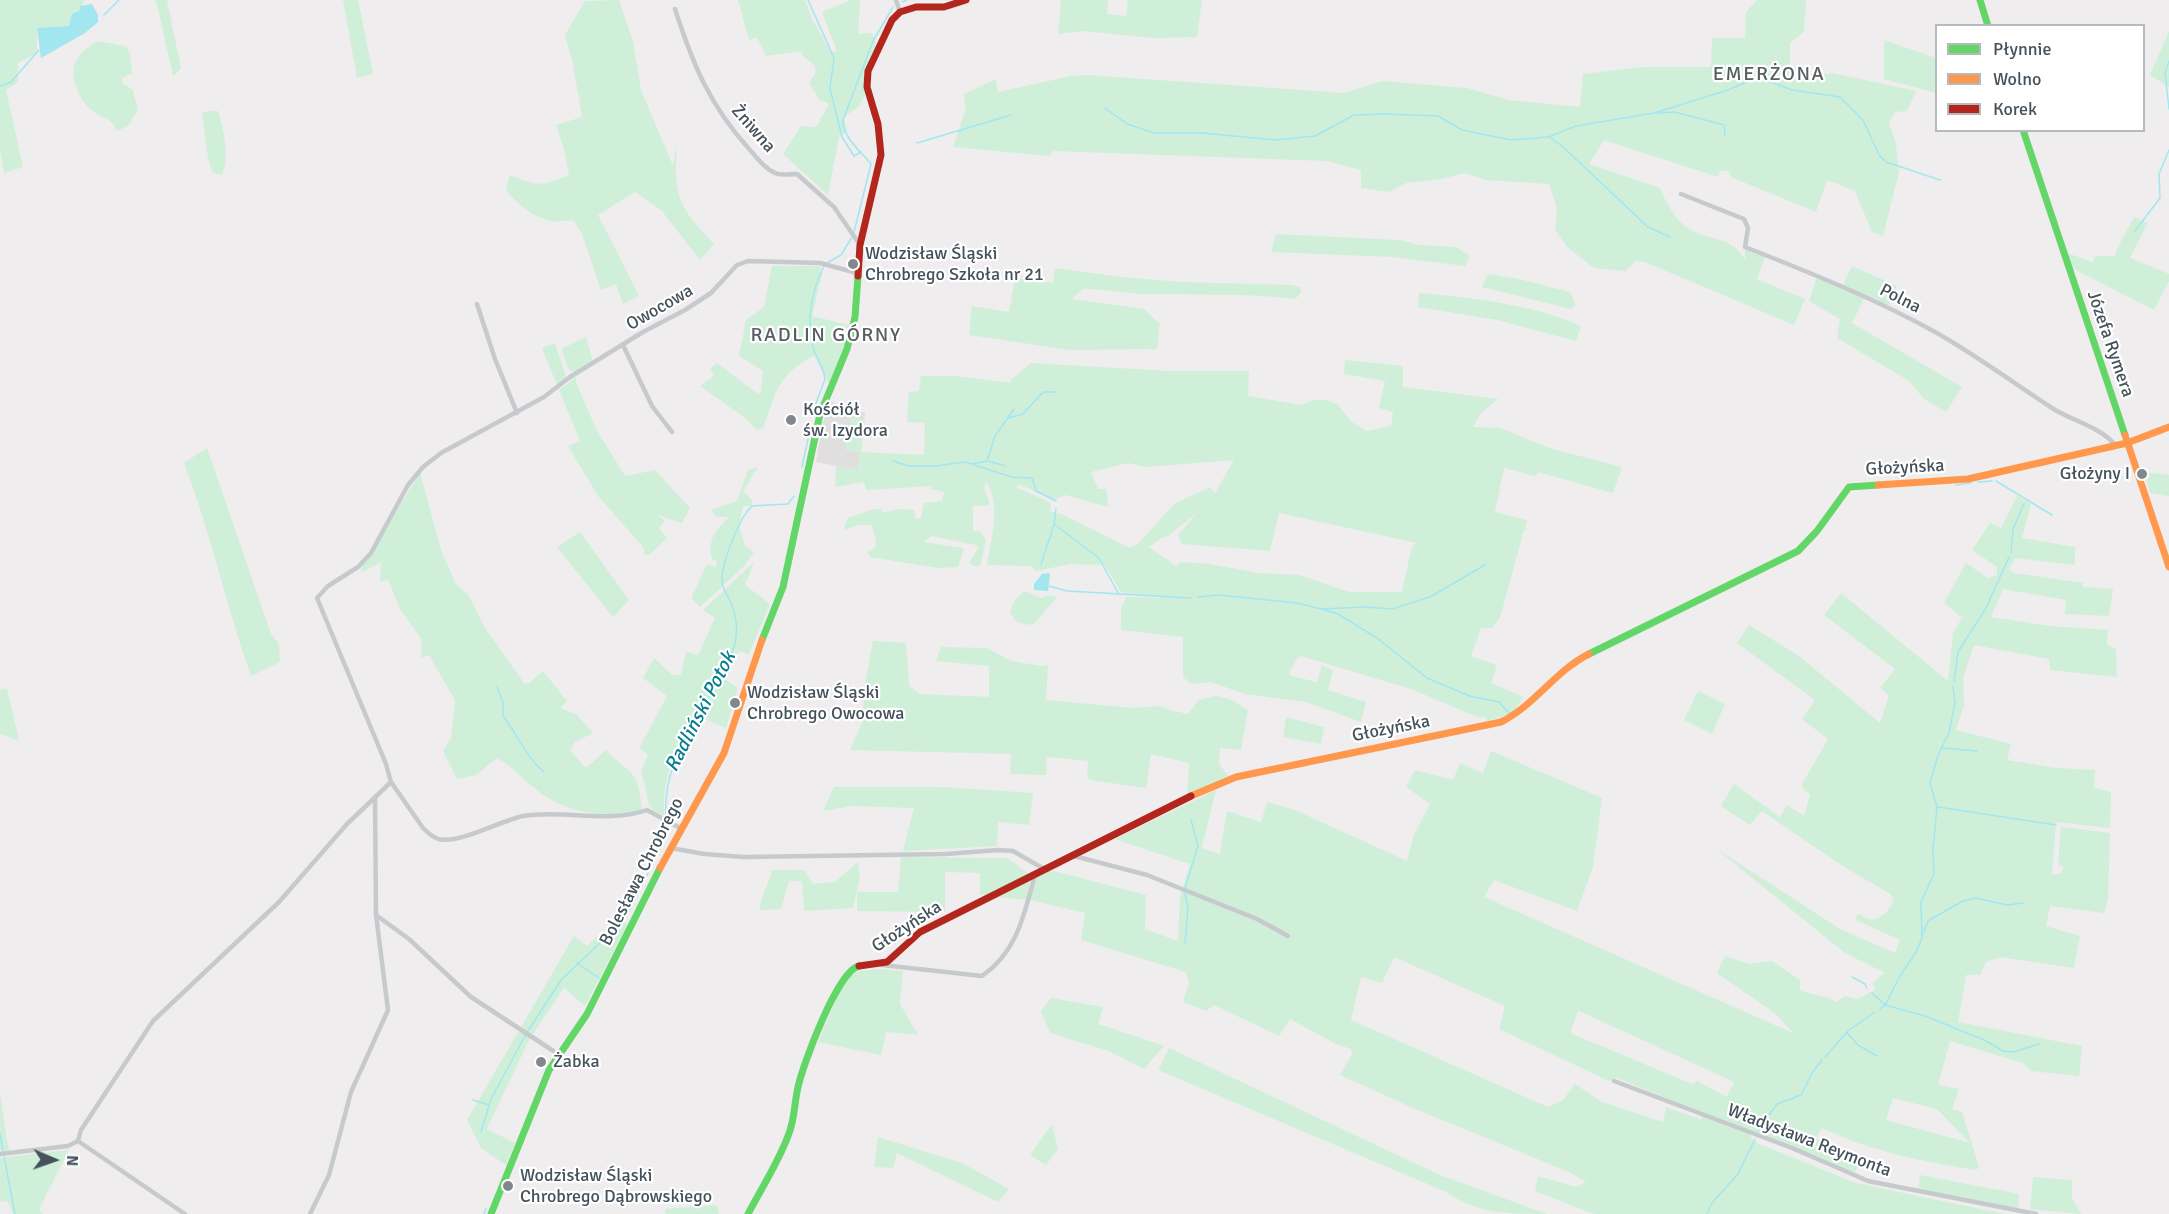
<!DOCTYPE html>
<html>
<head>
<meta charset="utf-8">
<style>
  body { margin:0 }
  #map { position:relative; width:2169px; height:1214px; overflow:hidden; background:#efeded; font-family:Signika,sans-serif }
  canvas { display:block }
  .legend { position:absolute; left:1935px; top:24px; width:210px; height:108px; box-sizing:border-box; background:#fff; border:2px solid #b4babd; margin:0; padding:8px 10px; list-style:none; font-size:18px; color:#44525b }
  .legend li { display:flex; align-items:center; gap:12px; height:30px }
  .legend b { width:30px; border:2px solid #b4babd }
  .north { position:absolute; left:24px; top:1130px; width:60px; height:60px; -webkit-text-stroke:4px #fff; paint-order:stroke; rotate:92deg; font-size:16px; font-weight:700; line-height:24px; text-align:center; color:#44525b }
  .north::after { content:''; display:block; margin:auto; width:21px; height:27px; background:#44525b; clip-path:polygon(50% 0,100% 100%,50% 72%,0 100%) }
</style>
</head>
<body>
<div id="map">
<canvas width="2169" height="1214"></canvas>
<ul class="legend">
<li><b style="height:8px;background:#63d668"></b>Płynnie</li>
<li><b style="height:8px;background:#ff974d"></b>Wolno</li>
<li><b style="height:8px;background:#b3261e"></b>Korek</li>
</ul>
<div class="north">N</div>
</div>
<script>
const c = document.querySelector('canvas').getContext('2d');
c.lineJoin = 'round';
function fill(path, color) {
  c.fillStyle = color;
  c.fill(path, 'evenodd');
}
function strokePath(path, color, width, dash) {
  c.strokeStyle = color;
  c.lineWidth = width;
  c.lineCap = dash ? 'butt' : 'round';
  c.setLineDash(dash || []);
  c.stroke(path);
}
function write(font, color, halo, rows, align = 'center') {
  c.font = font + ' Signika,sans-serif';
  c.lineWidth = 4.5;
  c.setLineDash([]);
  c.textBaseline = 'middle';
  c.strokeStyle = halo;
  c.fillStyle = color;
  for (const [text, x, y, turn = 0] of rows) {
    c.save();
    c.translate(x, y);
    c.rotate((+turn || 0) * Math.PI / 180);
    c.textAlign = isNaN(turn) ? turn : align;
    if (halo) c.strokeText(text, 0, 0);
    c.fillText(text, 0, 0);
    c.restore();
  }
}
fill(new Path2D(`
  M830,401l35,12 -7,57 -42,-8 7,-39z`), '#e0dedf');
fill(new Path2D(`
  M0,0h85l-16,26 -32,2v25l-19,10v19l-12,8 17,77 -19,6 -4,-23z
  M156,0h11l14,69 -8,7z
  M343,0h15l15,74 -16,4z
  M619,0l14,41 8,49 32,76 4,-25c-3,55 -1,63 37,103l-14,16 -38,-49 -27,-19 -37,23 41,81 -16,8 -7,-20 -15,6 -19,-56 -8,-13c-7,-2 -16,2 -24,0 -18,-5 -33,-17 -44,-31l4,-15c26,11 32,12 59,0l-4,-23 -9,-27 26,-8 -9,-53 -8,-29 20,-34z
  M738,0h67l8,21 18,31 6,-1 -15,-39 29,-12h9l-2,34 14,-1 4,11 -10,24v25l-7,13 -15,11 3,14 -8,6 -11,58 -45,-41 18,-28 15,1 13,-23 -10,-5 -10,-16 7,-11 -1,-6 -13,-11v-4l-36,5 -9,-19 -8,3z
  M1061,0h47l-1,14 19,2 2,-16h74l-5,37 -45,1 -69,-7 -25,3z
  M1757,0h49l-2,32 -14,11v38l42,-8 84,18 -9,20 -12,1 -6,10 7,22 3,28 -16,64 -11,-4 -17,-41 -28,-11 -11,32 -85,-35 -2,-6h-9l-2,6 -114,-37 -15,24 71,24c4,11 15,31 25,38 21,16 46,8 60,34v-11l20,8 -8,22 48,20 -11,26 -149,-63 -9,-1 -10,10 -32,-3 -27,-21 -12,-18 2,-20 -8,-25 -63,-4 -21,-7 -24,6 -35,4 -17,9 -28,-4v-18l-34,-9 -274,-10 -4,5 -96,-9 13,-39 -2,-14 32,-15 2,13 73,-16 16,-1 257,18 39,-12 84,7 42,12 71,7 3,-33 60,-7h68l1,-29h33l1,-26z
  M2169,31v56l-19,-12z
  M1884,40l52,18v35l-52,-14z
  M97,41l28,5 5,7 2,20 -10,5v5l11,7 5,20 -10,16 -11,5c-5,-13 -14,-12 -24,-20 -15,-11 -27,-39 -14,-55 4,-6 12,-10 18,-15z
  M211,111h7c6,19 12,47 4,64l-9,-2 -5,-14 -6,-46z
  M2134,217l14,6 -18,35 39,16v7l-15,29 -82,-42 -5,-15 26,9 2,-6h20c4,-15 13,-25 19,-39z
  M1276,234l124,6 19,5 37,2 14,9 -5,10 -72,-9 -122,-5z
  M824,265l-12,51 37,9 -3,20 -17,39 -15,-29c-39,23 -36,34 -51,73l-6,2 -13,-13 -44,-31 14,-10 -4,-7 7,-6 41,31 3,-3 2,-20 -24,-15 7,-36 18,-13 8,-41h49l-2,9z
  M1852,266l45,20 -8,20 -46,-21z
  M1055,268l66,9 59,5 111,3 9,2 1,6 -6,6c-50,-6 -101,-4 -152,-5 -19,-1 -40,-5 -60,-5l-11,10 72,10 16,15 -3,25 -87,1 -101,-15 3,-29 37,6 6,-34 38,5z
  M1488,274l31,5 51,13 6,13 -5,4 -89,-22z
  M1817,277l47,22 -12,24 110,64 -16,25 -22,-13 -15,-18 -72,-43 3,-19 -31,-18z
  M1419,293c50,4 116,12 162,33l-5,15 -79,-21 -79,-13z
  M586,337l7,25 -19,10 -5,-2 -8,-21z
  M555,343l11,34 -9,8 -15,-37z
  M1345,360l58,6v21l95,12 -18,15 -7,13 28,1 48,20 73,19 -9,26 -75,-21 -3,4 -31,-8 -9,44 32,8 -2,8 3,1 -4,1 -24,88 -8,10h-11l-10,28 26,9 -6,18 32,14 -10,16 -26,8 -1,-4 -6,1 -69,-29 -110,-33 -5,4 -7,13 2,3 26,6 5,-17 11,5 -5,20 38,12 -5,20 -55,-20 -61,-8 -34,-12 -20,2 -8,-7v-40l-62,-7v-22l5,-11 37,1 -42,-6 -16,-27 -35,-1 -33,7 -7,-5 -43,-1c4,-26 15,-61 -1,-83l-2,5 6,18 -17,1v25h7l6,9 -6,26h-6l-5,-3 9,-15 -2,-3 -45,-9 -8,6 41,6 -6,19 -20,1 -68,-11 -2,-5 7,-4 1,-10 -5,-13h-13l-12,5 -2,-3 4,-9 26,-9h8l1,4 15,-4 16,1 2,9 5,-1 3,-15 18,-2 2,-9 -13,-3 1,-3 -66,4 -2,-8 -29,5 1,-21 22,3 2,-16 -15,-3 5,-33 15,2 -4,33 63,3 1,-32 -18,-1 2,-30 10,-1 2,-15h34l57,7 -1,-3 20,-17 137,8h81l-1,25 53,9 12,-5h12l12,4 15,18 15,9 24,-5 2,-14 -14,-4 6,-27 -41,-7zM1234,460l-19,33 -5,-6 -36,17 -36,40 -8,4 -69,-34 -11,-3 1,-8 -35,-16 3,-3 35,16 11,-5 40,11h3l-2,-17h-8l-7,-17 37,-9 18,4zM1197,513l-19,22 4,9 88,7 9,-38 138,30 -5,3 -10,46h-53l-49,-17 -42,-2 -48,-9 -29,-2 -5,4 -27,-19 12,-9 7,-2z
  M576,377v5l20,47 29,47 30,-6 35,38 -8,15 -24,-8 7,6 -6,7 8,10 -18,17h-4l-2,-8 -45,-51 -30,-50 12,-5 -21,-51z
  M207,448l64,186 8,10 1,18 -29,14c-25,-70 -40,-143 -67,-213z
  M758,467l-15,24 9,9v6h-9l-4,19 6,21 9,6 -10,14 -44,41 -8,-8 1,-5 14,-30 9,3 1,-5 -5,-3c-5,-20 4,-29 17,-42h-13l-5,-7 26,-9 11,-31z
  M2144,472l25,3v21l-19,-3z
  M420,473l22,80 14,31 13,12 16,32 39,55h5l14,-12 24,30 -6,7 16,7 16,18 -18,9 -5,8 16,18 20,-18c26,27 32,17 36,60 -37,10 -79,3 -109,-23 -13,-10 -21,-21 -36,-29l-21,17 -19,4 -14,-28 8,-13 4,-38 -26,-45 -8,3 1,-18 -22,-31 -12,-30 -8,3 1,-20 -19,10 -1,-4z
  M2017,496l14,8 -9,34 53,9v18l-60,-7 -6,11 5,4 69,10v4l30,2 -4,27 -44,-2 1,-14 -63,-11 -12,28 59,9 58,4 -1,15 9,4 1,28 -67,-7 -1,-11 -75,-14 -11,33 1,27 -8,25 55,14 -4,16 49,8 39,2 -1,18 17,4 -1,36 -54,-6 -4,53 9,-2 3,-6 -6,-2 3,-38 49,6 -2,66 -4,14 -54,-7 -4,20 34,10 -6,32 -74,-11 -14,5 -6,13h-14l-8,47 124,24 -3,30 -48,-5 -8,-8 -73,-22 -12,44 21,4 -7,20 10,3 17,55 -3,3c-53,-8 -106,-19 -154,-42l-7,10 45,19 -5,16 -66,-28 -37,-12 -1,-10v15l6,5 99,40 148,31h-410l-59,-23 3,-15 38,11 10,-5 -17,-10 -156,-64 -73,-33 12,-21 -1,-5 -15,-5 -46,-25 -11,17 -65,-31 -8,6 -23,-9 6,-20 -3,-10 -105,-32 4,-27 -55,-13 7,-23 13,-7 96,25 -1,34 33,12 2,-44 10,-33 -75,-25 101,-49 -14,58 18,6 7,-43 34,11 6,-20 28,8 112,51 6,-24 17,-33 -24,-17 9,-17 38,10 7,-17 23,10 8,-22 111,47 -9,69 -16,44 -83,-31 -10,17 309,136 -17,-19 -59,-41 8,-17 24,8 23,-3 28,19v10c12,6 24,4 36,12l9,-6 13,3 17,-9 -2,-8 12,-9 -40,-20 -131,-106 126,82 55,24 5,-13 -44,-20 1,-6 15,6c12,-4 18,-9 22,-22l-5,-5 -45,-26 -82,-56 -12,14 -29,-19 13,-22 46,33 7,-12 17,11 6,-21 -9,-9 27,-47 -26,-20 13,-19 -78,-57 12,-18 50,31 81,67 9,-28 -9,-7 15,-19 -71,-54 17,-22 107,88 5,-48 9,-15 -18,-15 22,-40 22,15 9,-3v-8l-25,-17 18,-27 11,5zM1394,957l111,49 -6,23 110,52 8,-3 84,35 1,7 -36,-13 -3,15 -61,-20 -27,-18 -12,16 -15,7 -197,-87 10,-43 21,6zM1578,1011h1l155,71 -7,15 -30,-16 -5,3 -122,-51zM1893,1098l44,11 33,34 -84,-23z
  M580,532l49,68 -16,17 -56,-70z
  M754,562l-9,23 25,19 -21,50 -10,-3 -13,29 12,8 -12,40 -28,-12c-23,30 -36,62 -34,100l-11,-6 -4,-6 -8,-33 7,-16 -9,-7 28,-52 -24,-18 11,-20 18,17h9l5,-23 12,3 17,-37 -12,-8z
  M1025,591l16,7 8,-3 8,2 -24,28c-11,-1 -18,-2 -23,-13l5,-13z
  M873,641l33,2 3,43 11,8 69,3v-31l-53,-5 5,-14 46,1 24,13 31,5 6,-1 -2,35 88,8 27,-2 8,4 19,4 11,-14 17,-4 14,3 18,11 -7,40 -21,-2 -1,16 10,13 -42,18 2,-32 -38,-9 -5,34 -56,-8 -3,-3 1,-16 -41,-4 -1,18 -36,-1 1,-20 -161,-4 13,-29 1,-32z
  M7,688l12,53 -19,-7v-44z
  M1698,691l27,13 -13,30 -28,-14z
  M1286,717l38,10 -3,17 -38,-7z
  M834,787h108l91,6 -4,32 -31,-3 -1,24 -94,5 11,-43 -62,-2 -29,5z
  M901,857l106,1 22,16 -43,21h-6v-22l-35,-1v40l-88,-1v-19h41z
  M858,862l2,15 -7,31 -49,3 -2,-30h-13l-8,28 -21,1c1,-16 9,-25 12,-40h32l9,14 22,-2z
  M1030,880l-3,20 -29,-3z
  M617,919l11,5 -43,82 -21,-18 -35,52 -42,89 28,14 -9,22 -25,-17 -14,-28 107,-184 13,10z
  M880,969l23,2 -3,33 18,31 -32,-3 -5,23 -63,-13 26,-62 14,-9z
  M1051,998l52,9 -5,17 66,22 -20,23 -35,-18 -59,-18 -9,-22z
  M1169,1048l271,127 107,39c-42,0 -69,0 -103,-23l-286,-121z
  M0,1094l8,53 2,4 -10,-1z
  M1052,1124l6,25 -12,16 -16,-10z
  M878,1137l84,26 47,26 -11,13 -101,-49 -4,15 -19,-1z
  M69,1150l-30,59 4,5h-30l-5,-12 -8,-1v-43z
  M1920,1175l99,19 -1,15 -100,-18z
  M2033,1177l39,3v18l9,16 -51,-5z
  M717,1205l2,9h-54l1,-5z`), '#d0efd9');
fill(new Path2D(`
  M92,4l6,11v7l-13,11 -44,25 -4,-30 32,-2 3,-12 7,-3 1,-5z
  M1050,573l-2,18 -14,-1v-6l8,-10z`), '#a2e6f0');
strokePath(new Path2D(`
  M808,0l26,58 -4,30 12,49 12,19 7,-4
  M902,2l5,-2
  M104,15l15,-15
  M2169,61l-4,11 4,37
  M0,86l11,-4 28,-32
  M1105,108l22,16 27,9h48l73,7 40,-4 39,-21 31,-1 53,2 24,14 49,10 37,-3 28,-11 78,-13 74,-23 30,-13 34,13 48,7 23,23 16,35 7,7 54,18
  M1657,113l18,-1 49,13 1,11
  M1549,137l13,9 86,81 22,10
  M917,143l94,-28
  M2135,231l25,-33 -1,-24 10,-24
  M854,232l17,-68c-9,-11 -30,-29 -28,-44l30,-79 20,-34
  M827,263l14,-8 11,-18
  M815,406l10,-27c-1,-10 -6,-17 -10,-26 -10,-28 -4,-61 9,-87
  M1009,418l14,-4 20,-22h14
  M893,461l16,5h26l30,-4 47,15 20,1 4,13 20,10
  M989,461l16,5
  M972,464l15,-3 8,-25 19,-27
  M802,467l6,-28
  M1996,481l56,34
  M1978,482l14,-1
  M1956,485l15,-2
  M1056,508l-2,16 45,34 19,35
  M2011,553l2,-24 11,-25
  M1041,564l13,-39
  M1049,586l18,5 124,7
  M1198,597l21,-2 78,8 24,6 43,-2 28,2 38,-12 55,-32
  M1322,609l16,5 39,24 50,40 43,18 29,6 10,11
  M1954,682l4,-30 28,-44 23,-51
  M497,687l6,15v14c15,19 22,40 41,56
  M1942,748l35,3
  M1938,807l118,18
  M666,818c-4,-55 27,-87 50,-134 7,-14 16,-26 19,-41 3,-13 1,-28 -4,-40 -3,-7 -9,-15 -9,-21 -1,-18 17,-64 30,-76l36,-2 6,-8
  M1185,888l13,-42 -7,-26
  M1922,936l6,-15 35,-20 13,-3 31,7 16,-2
  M1185,943l3,-35 -3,-15
  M577,963l22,15
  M1852,977l13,7 2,4
  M1899,978l17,-26 6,-14 -1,-36 13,-28 -1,-25 4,-42 -7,-24 8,-28 11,-22 6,-30 -2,-16
  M1872,993l13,12 40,11 59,24 19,11 11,1 25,-8
  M1880,1009l5,-4 13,-25
  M1847,1033l11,12 19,11
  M1825,1057l23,-26 27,-19
  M473,1100l16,5
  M1758,1130l19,-26 24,-9 11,-22 10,-13
  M481,1132l10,-33 35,-65 35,-54 60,-57 9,-13 31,-64 6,-23
  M0,1134l3,17
  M4,1156l11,58
  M484,1214l2,-6
  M1707,1214l5,-11 26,-29 17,-35`), '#a2e6f0', 1.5);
strokePath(new Path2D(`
  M896,0l4,12
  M675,9c18,56 35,97 75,141 7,8 17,21 28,24 5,1 13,0 19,0l37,33 26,38
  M1681,194l63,25 4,9 -3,19c66,26 131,52 192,86 40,23 77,50 115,75 20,13 49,19 63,37
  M477,304l18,55 22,54
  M623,345l29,61 20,26
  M680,828l-33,-18c-40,14 -82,-1 -124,6 -23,5 -63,28 -85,23 -5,-2 -11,-7 -15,-11l-32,-46 -5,-18 -69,-166 11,-12 30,-19 13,-14 37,-68 15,-18 18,-14 103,-56 26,-20 73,-45 42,-22 26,-17 26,-28 11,-4 72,2 37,10
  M671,848l33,6 40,3 202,-3 52,-4 15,1 33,19
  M1074,856l73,19 110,44 31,17
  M376,915l33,24 62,58 87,57
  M882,965l100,11c35,-24 42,-61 53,-101
  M1614,1081l178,67 76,33 168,33
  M78,1141l3,-11 72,-109 126,-119 68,-78 44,-42
  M78,1141l107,73
  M0,1154l68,-8 10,-5
  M310,1214l19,-39 22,-83 37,-82 -12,-95 -1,-118`), '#c7cacd', 4.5);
strokePath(new Path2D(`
  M1980,0l8,26
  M2023,130l102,305
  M762,640l21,-53 37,-173 27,-65 8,-32 3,-41
  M1589,654l209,-103 19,-20 32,-44 29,-2
  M491,1214l58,-144 38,-56 73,-146
  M748,1214c13,-25 30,-51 40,-78 7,-16 6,-32 10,-49 5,-23 40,-117 61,-121`), '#63d668', 7);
strokePath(new Path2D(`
  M2125,435l44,132
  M1878,485l90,-6 159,-36 42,-16
  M1191,796l45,-19 265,-55c34,-17 54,-51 88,-68
  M660,868l64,-115 38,-113`), '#ff974d', 7);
strokePath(new Path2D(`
  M858,276l2,-31 21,-90 -3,-31 -11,-37 1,-16 24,-51 8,-8 16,-5h28l22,-7
  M859,966l28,-4 33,-30 271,-136`), '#b3261e', 7);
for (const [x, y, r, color] of [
  [853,264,6,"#80888e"],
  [791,420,6,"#80888e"],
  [2142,474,6,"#80888e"],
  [735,703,6,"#80888e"],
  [541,1062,6,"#80888e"],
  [508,1186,6,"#80888e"]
]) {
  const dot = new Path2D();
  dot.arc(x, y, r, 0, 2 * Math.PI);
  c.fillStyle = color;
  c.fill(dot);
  strokePath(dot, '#fff', 2);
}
write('18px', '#44525b', '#fff', [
  ["Żniwna",753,129,49],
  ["Polna",1900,299,27],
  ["Owocowa",660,308,-30],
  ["Józefa Rymera",2110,344,71],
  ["Głożyńska",1905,468,-3],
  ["Głożyńska",1391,729,-11],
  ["Bolesława Chrobrego",642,872,-63],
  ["Głożyńska",907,927,-33],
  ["Władysława Reymonta",1809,1141,21]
]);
write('18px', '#44525b', '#fff', [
  ["Wodzisław Śląski",865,254],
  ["Chrobrego Szkoła nr 21",865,275],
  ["Kościół",803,410],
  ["św. Izydora",803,431],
  ["Głożyny I",2130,474,"right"],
  ["Wodzisław Śląski",747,693],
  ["Chrobrego Owocowa",747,714],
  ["Żabka",553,1062],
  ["Wodzisław Śląski",520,1176],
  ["Chrobrego Dąbrowskiego",520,1197]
], 'left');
c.letterSpacing = '1.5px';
write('20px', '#595e62', '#fff', [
  ["EMERŻONA",1769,75],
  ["RADLIN GÓRNY",826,336]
]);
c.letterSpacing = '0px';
write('italic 20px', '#077d8f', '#fff', [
  ["Radliński Potok",701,712,-63]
]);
</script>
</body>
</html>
